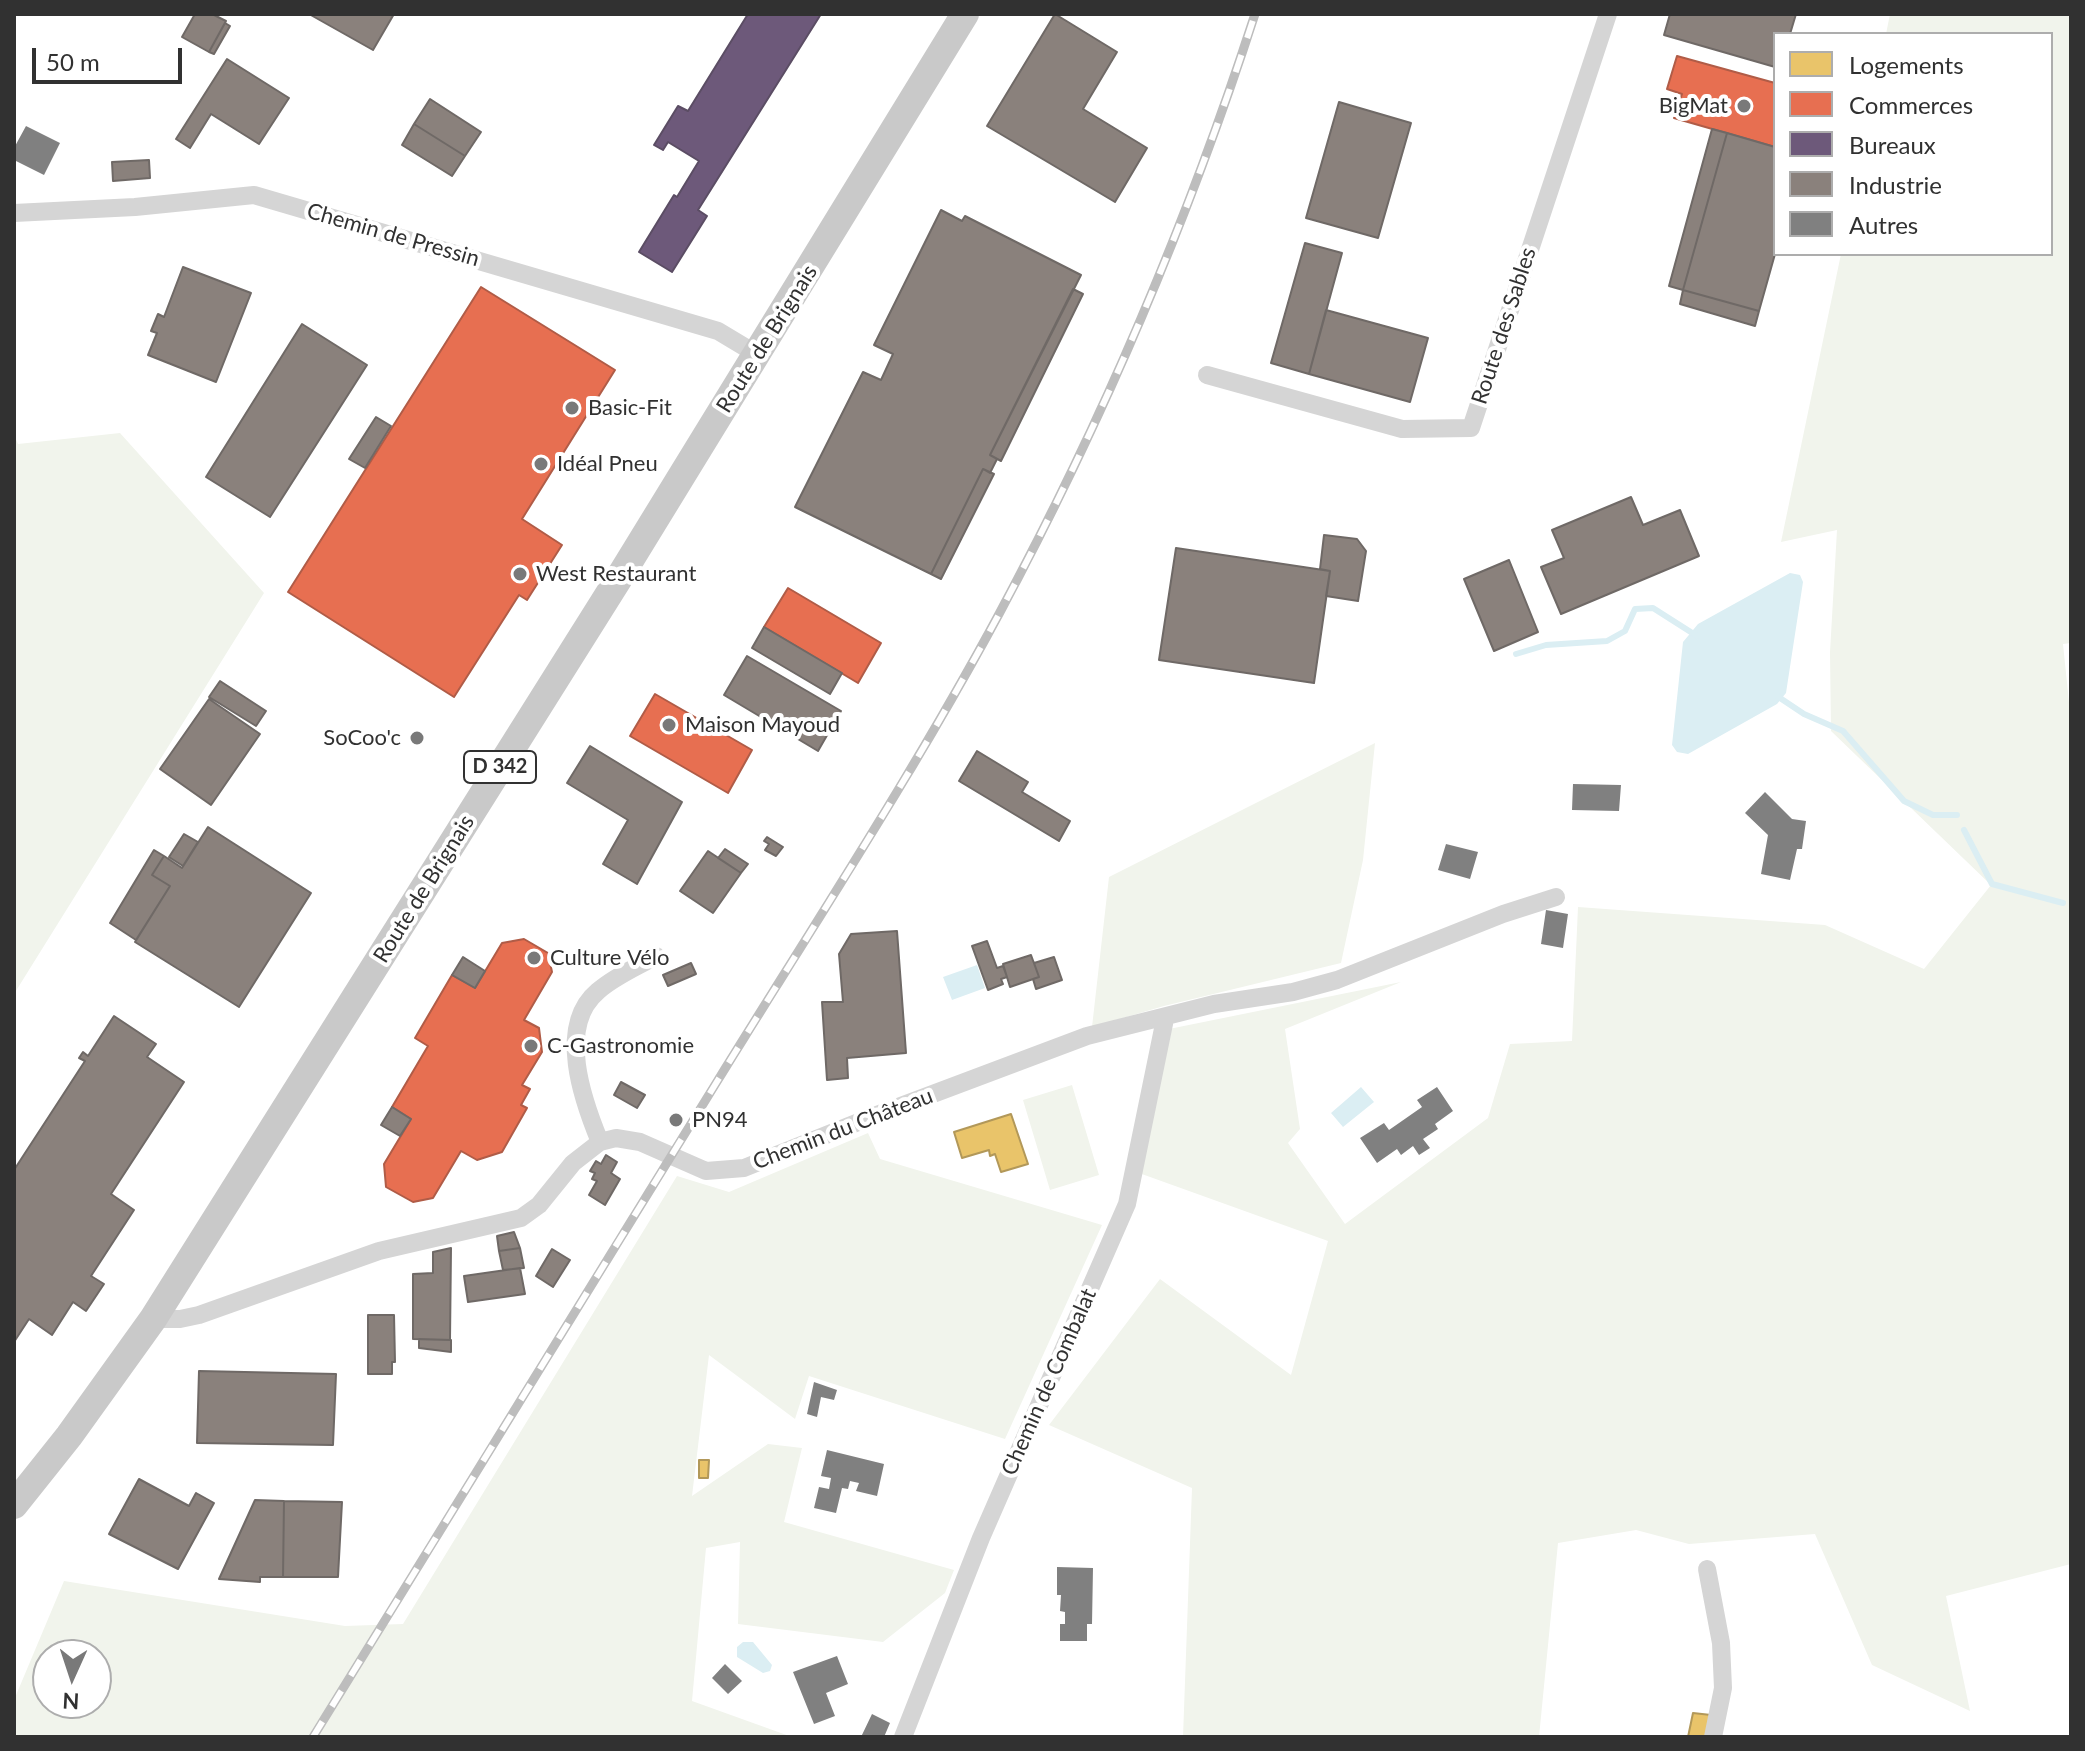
<!DOCTYPE html>
<html>
<head>
<meta charset="utf-8">
<style>
  body { margin:0 }
  #map { position:relative; width:2085px; height:1751px; overflow:hidden; background:#fff; font-family:Lato,sans-serif }
  canvas { display:block }
  .frame { position:absolute; inset:0; border:16px solid #313131; pointer-events:none }
  .legend { position:absolute; left:1773px; top:32px; width:280px; height:224px; box-sizing:border-box; background:#fff; border:2px solid #adadad; margin:0; padding:10px 14px; list-style:none; font-size:24px; color:#313131 }
  .legend li { display:flex; align-items:center; gap:16px; height:40px }
  .legend b { width:40px; border:2px solid #adadad }
  .north { position:absolute; left:32px; top:1639px; width:80px; height:80px; box-sizing:border-box; background:#fff; border:2px solid #adadad; border-radius:50%; rotate:183deg; font-size:22px; font-weight:700; line-height:32px; text-align:center; color:#313131 }
  .north::after { content:''; display:block; margin:auto; width:28px; height:36px; background:#797979; clip-path:polygon(50% 0,100% 100%,50% 72%,0 100%) }
  .scale { position:absolute; left:32px; top:48px; width:150px; height:36px; box-sizing:border-box; border:4px solid #313131; border-top:0; padding-left:10px; font-size:24px; line-height:28px; white-space:nowrap; color:#313131; -webkit-text-stroke:6px #fff; paint-order:stroke }
</style>
</head>
<body>
<div id="map">
<canvas width="2085" height="1751"></canvas>
<div class="frame"></div>
<ul class="legend">
<li><b style="height:22px;background:#e9c46a"></b>Logements</li>
<li><b style="height:22px;background:#e76f51"></b>Commerces</li>
<li><b style="height:22px;background:#6d597a"></b>Bureaux</li>
<li><b style="height:22px;background:#8a817c"></b>Industrie</li>
<li><b style="height:22px;background:#808080"></b>Autres</li>
</ul>
<div class="north">N</div>
<div class="scale">50 m</div>
</div>
<script>
const c = document.querySelector('canvas').getContext('2d');
c.lineJoin = 'round';
function fill(path, color) {
  c.fillStyle = color;
  c.fill(path, 'evenodd');
}
function strokePath(path, color, width, dash) {
  c.strokeStyle = color;
  c.lineWidth = width;
  c.lineCap = dash ? 'butt' : 'round';
  c.setLineDash(dash || []);
  c.stroke(path);
}
function write(font, color, halo, rows, align = 'center') {
  c.font = font + ' Lato,sans-serif';
  c.lineWidth = 8;
  c.setLineDash([]);
  c.textBaseline = 'middle';
  c.strokeStyle = halo;
  c.fillStyle = color;
  for (const [text, x, y, turn = 0] of rows) {
    c.save();
    c.translate(x, y);
    c.rotate((+turn || 0) * Math.PI / 180);
    c.textAlign = isNaN(turn) ? turn : align;
    if (halo) c.strokeText(text, 0, 0);
    c.fillText(text, 0, 0);
    c.restore();
  }
}
fill(new Path2D(`
  M1890,14h181v629l-8,1 8,78v842l-125,32 24,115 -98,-46 -57,-131 -126,10 -53,-14 -78,13 -19,194h-356l9,-249 -143,-63 111,-146 131,96 37,-134 -189,-68 30,-144 232,-47 -116,47 15,100 -12,14 57,81 143,-106 22,-74 62,-3 6,-134 247,18 99,44 67,-84 -160,-154 -1,-79 7,-122 -56,12 60,-288h210v-220h-165z
  M120,433l144,160 -250,401v-559l4,9z
  M1375,743l-12,117 -22,103 -177,43 -72,21 17,-150z
  M1072,1085l27,90 -49,15 -27,-90z
  M868,1133l12,26 222,66 -97,214 -196,-63 -14,43 -86,-64 -17,141 76,-52 34,4 -18,74 170,48 -9,23 -62,49 -145,-18 2,-82 -34,6 -14,153 100,36h-778v-37l50,-119 281,45 58,-2 274,-448 52,16zM48,1655h48v48h-48z`), '#f1f4ec');
fill(new Path2D(`
  M1790,573l10,2 3,7 -17,111 -9,11 -89,50 -11,-2 -5,-7 11,-103 15,-18z
  M977,965l8,23 -33,12 -9,-23z
  M1361,1087l13,15 -31,25 -12,-14z
  M743,1642h10l19,23 -2,6 -7,2 -26,-16v-10z`), '#dbeef3');
const homes = new Path2D(`
  M1011,1114l17,50 -27,8 -6,-18 -5,2 -1,-6 -27,8 -8,-26z
  M699,1460h10l-1,18h-9z
  M1693,1713l18,2 -5,22h-18z`);
fill(homes, '#e9c46a');
strokePath(homes, '#b29859', 2);
const shops = new Path2D(`
  M1677,56l98,27v64l-101,-29 8,-24 -15,-5z
  M481,287l134,83 -93,149 40,26 -35,55 -8,-5 -65,102 -166,-105z
  M788,588l93,55 -23,40 -94,-56z
  M655,694l97,56 -24,43 -98,-57z
  M524,939l24,14 4,19 -28,48 15,8 3,24 -20,33 8,4 -9,16 6,3 -25,44 -25,8 -16,-9 -28,47 -20,4 -27,-15 -2,-23 27,-45 -19,-12 36,-61 -13,-8 37,-63 23,13 27,-45z`);
fill(shops, '#e76f51');
strokePath(shops, '#b05c47', 2);
const offices = new Path2D(`
  M748,14h73l-123,196 9,6 -35,56 -33,-20 35,-57 3,2 22,-36 -31,-19 -5,8 -9,-5 24,-39 10,5z`);
fill(offices, '#6d597a');
strokePath(offices, '#5b4d64', 2);
const industry = new Path2D(`
  M195,14h17l14,7 -17,31 -27,-15z
  M309,14h85l-21,36z
  M1055,14l62,38 -34,57 64,39 -32,54 -128,-76z
  M1670,14h126l-6,20h-15v33l-111,-32z
  M225,23l5,3 -16,28 -5,-2z
  M227,59l62,39 -30,46 -48,-30 -21,34 -14,-9z
  M430,99l51,33 -16,24 -51,-32z
  M1339,102l72,21 -33,115 -72,-20z
  M414,124l51,32 -13,20 -50,-31z
  M1712,129l15,4 -44,157 -14,-4z
  M1727,133l48,14v107l-16,57 -76,-21z
  M149,160l1,18 -37,3 -1,-19z
  M941,210l21,11 3,-5 116,59 -91,180 7,4 -7,14 -7,-4 -52,105 -136,-67 68,-135 18,8 12,-26 -19,-9z
  M1305,243l37,10 -33,121 -38,-11z
  M183,267l68,26 -35,89 -68,-27 9,-22 -6,-2 7,-17 6,3z
  M1073,289l10,5 -82,167 -11,-6z
  M1683,290l76,21 -4,15 -75,-22z
  M1326,310l102,28 -18,64 -101,-28z
  M302,324l65,41 -97,152 -64,-40z
  M376,417l15,9 -26,42 -16,-9z
  M983,469l11,5 -53,105 -10,-5z
  M1631,497l12,28 37,-15 19,46 -138,58 -20,-47 23,-9 -12,-28z
  M1324,535l33,4 9,12 -8,50 -32,-5 4,-25 -10,-2z
  M1176,548l154,23 -16,112 -155,-23z
  M1509,560l29,72 -44,19 -30,-72z
  M764,627l78,46 -12,21 -78,-46z
  M747,656l94,55 -23,40 -94,-56z
  M220,681l46,30 -10,15 -47,-29z
  M209,699l51,35 -49,71 -51,-36z
  M590,746l92,56 -45,82 -34,-20 25,-44 -61,-37z
  M977,751l51,31 -6,10 48,29 -11,20 -100,-60z
  M208,827l103,66 -72,114 -104,-65 35,-56 -18,-11 12,-19 18,12z
  M184,834l14,8 -15,24 -14,-9z
  M767,837l16,10 -7,9 -11,-6 4,-6 -5,-3z
  M725,849l23,15 -7,9 -23,-15z
  M154,850l10,6 -12,19 18,11 -34,54 -26,-17z
  M708,851l33,22 -28,40 -33,-22z
  M897,931l9,122 -59,5 1,20 -21,2 -5,-78h21l-4,-48 12,-20z
  M987,941l10,27 6,-2 4,11 -6,2 2,5 -15,6 -16,-44z
  M1031,955l8,22 -29,10 -7,-23z
  M463,957l22,14 -10,17 -23,-13z
  M1054,957l8,23 -26,9 -3,-10 6,-2 -5,-14z
  M691,963l5,11 -28,12 -5,-11z
  M114,1016l42,28 -9,13 37,25 -73,112 23,16 -43,66 13,8 -18,27 -13,-9 -21,33 -23,-16 -15,23v-172l71,-109 -6,-3 4,-6 5,4z
  M621,1082l24,13 -8,13 -23,-13z
  M392,1107l19,12 -11,17 -19,-11z
  M606,1155l11,7 -6,11 9,6 -15,26 -16,-10 8,-14 -5,-2 3,-6 -5,-2 6,-10 5,3z
  M514,1232l6,16 -21,3 -2,-15z
  M451,1248l-1,92 -37,-1v-65l20,-1v-21z
  M520,1248l4,20 -21,2 -4,-19z
  M552,1249l18,11 -17,27 -17,-11z
  M520,1268l5,26 -57,8 -4,-26z
  M368,1315h26l1,47h-3v12h-24z
  M419,1339l32,1v12l-32,-4z
  M199,1371l137,3 -3,71 -136,-2z
  M139,1479l50,27 7,-13 18,10 -36,66 -69,-35z
  M255,1500l29,1 -1,76h-23v5l-41,-3z
  M284,1501l58,1 -4,75h-55z`);
fill(industry, '#8a817c');
strokePath(industry, '#6f6966', 2);
strokePath(new Path2D(`
  M1516,654l30,-9 61,-4 18,-10 10,-22 18,-1 44,28
  M1777,696l27,18 39,17 61,70 29,14h24
  M1964,830l28,54 71,19`), '#dbeef3', 6);
fill(new Path2D(`
  M26,126l34,17 -16,32 -30,-15v-12z
  M1573,784l48,1 -2,26 -47,-1z
  M1765,792l27,27 14,2 -4,28h-5l-7,31 -29,-6 7,-39 -23,-22z
  M1446,844l32,8 -8,27 -32,-9z
  M1546,910l22,4 -5,34 -22,-4z
  M1437,1087l16,24 -18,13 3,5 -15,10 7,9 -11,7 -6,-9 -12,9 -4,-6 -20,14 -17,-25 24,-15 5,7 33,-23 -5,-7z
  M814,1382l23,8 -3,10 -13,-3 -4,20 -10,-3z
  M827,1450l57,14 -7,32 -21,-5 3,-8 -9,-2 -2,8 -6,-1 -6,25 -22,-5 5,-21 10,2 2,-11 -10,-2z
  M1057,1567l36,1 -1,56h-5v17h-27v-17h5v-12l-5,-1 1,-16h-4z
  M837,1656l11,28 -22,9 9,23 -21,8 -21,-52z
  M725,1664l17,17 -14,13 -16,-16z
  M872,1714l18,9 -6,14h-23z`), '#808080');
strokePath(new Path2D(`
  M14,213l121,-6 119,-12 464,136 40,24
  M1207,375l195,54 69,-1 137,-414
  M600,1142c-17,-41 -44,-116 -2,-151 17,-15 39,-24 58,-35
  M153,1319h27l19,-4 180,-64 142,-33 18,-13 34,-42 27,-21 16,-4 24,4 66,29 38,-3 117,-47 226,-85 127,-32 79,-12 44,-12 166,-66 53,-17
  M1707,1569l14,74 2,45 -10,49
  M903,1737l78,-199 146,-334 38,-185`), '#d5d5d5', 18);
strokePath(new Path2D(`
  M14,1505l55,-69 84,-117 466,-741 346,-564`), '#c9c9c9', 28);
const rail = new Path2D(`
  M313,1737c135,-219 270,-438 405,-657 95,-154 195,-306 281,-466 103,-192 189,-393 256,-600`);
strokePath(rail, '#bdbdbd', 9);
strokePath(rail, '#fff', 6, [18]);
for (const [x, y, r, color] of [
  [1744,106,8,"#797979"],
  [572,408,8,"#797979"],
  [541,464,8,"#797979"],
  [520,574,8,"#797979"],
  [669,725,8,"#797979"],
  [417,738,8,"#797979"],
  [534,958,8,"#797979"],
  [531,1046,8,"#797979"],
  [676,1120,8,"#797979"]
]) {
  const dot = new Path2D();
  dot.arc(x, y, r, 0, 2 * Math.PI);
  c.fillStyle = color;
  c.fill(dot);
  strokePath(dot, '#fff', 3);
}
for (const [x, y, w] of [
  [500,767,72]
]) {
  const box = new Path2D();
  box.roundRect(x - w / 2, y - 16, w, 32, 6);
  c.fillStyle = '#fff';
  c.fill(box);
  strokePath(box, '#313131', 2);
}
write('bold 20px', '#313131', null, [
  ["D 342",500,767]
]);
write('22px', '#313131', '#fff', [
  ["BigMat",1728,106,"right"],
  ["Basic-Fit",588,408],
  ["Idéal Pneu",557,464],
  ["West Restaurant",536,574],
  ["Maison Mayoud",685,725],
  ["SoCoo'c",401,738,"right"],
  ["Culture Vélo",550,958],
  ["C-Gastronomie",547,1046],
  ["PN94",692,1120]
], 'left');
write('22px', '#313131', '#fff', [
  ["Chemin de Pressin",393,235,16],
  ["Route des Sables",1504,326,-72],
  ["Route de Brignais",767,339,-58],
  ["Route de Brignais",424,889,-58],
  ["Chemin du Château",843,1129,-21],
  ["Chemin de Combalat",1049,1382,-66]
]);
</script>
</body>
</html>
